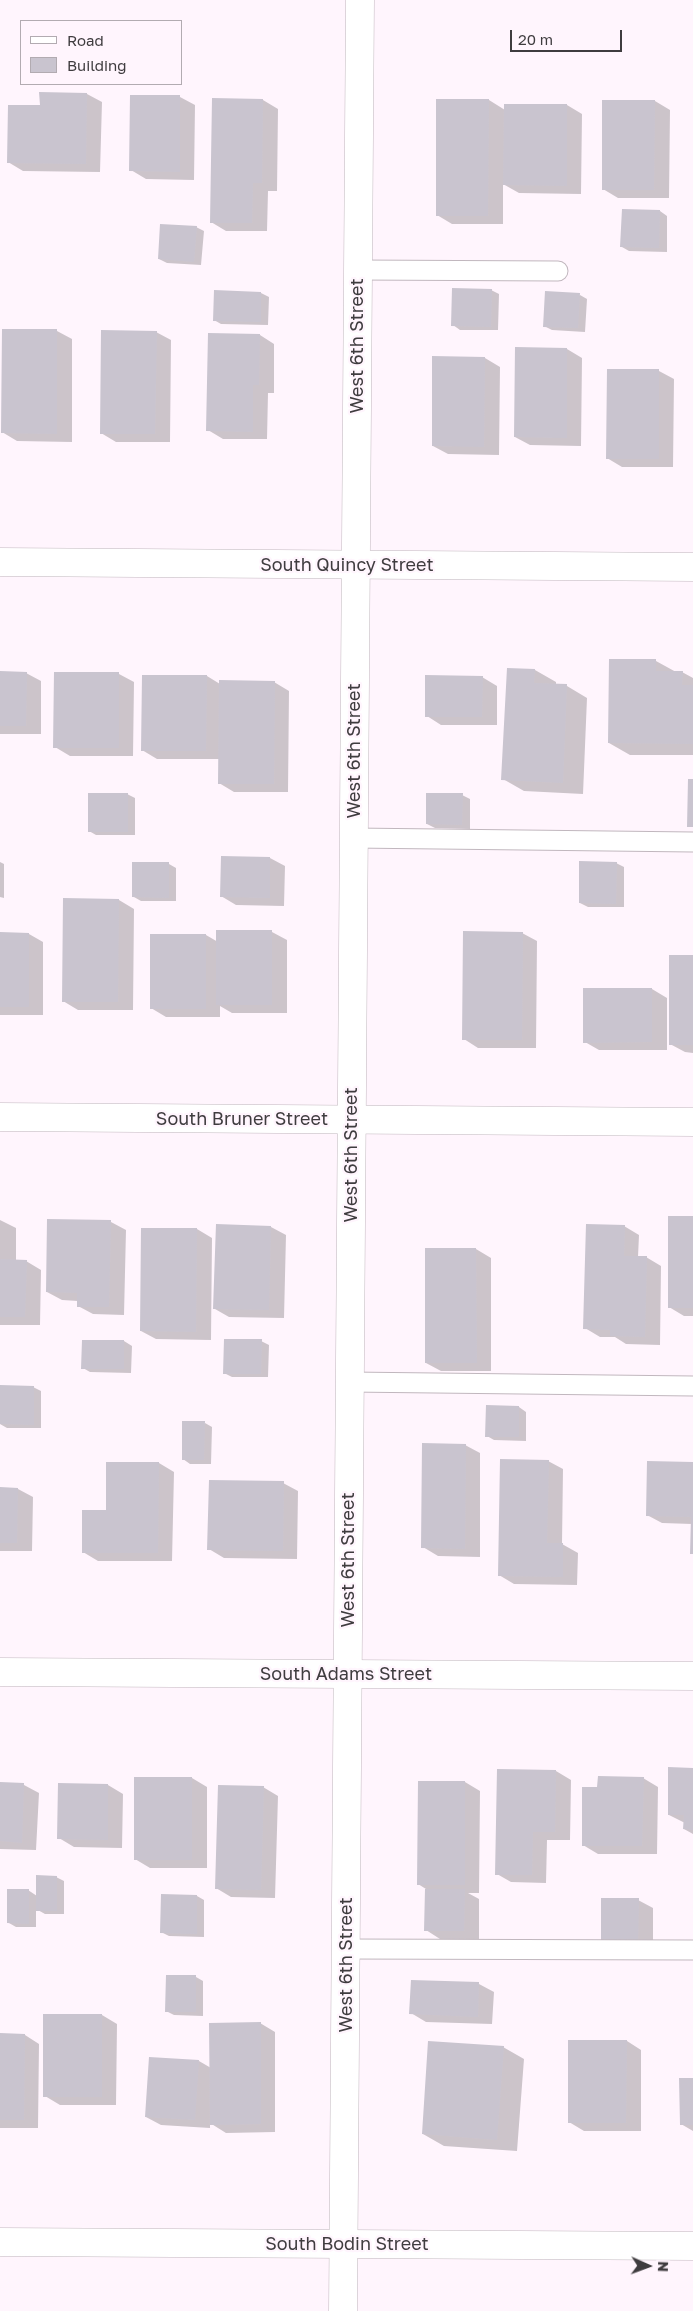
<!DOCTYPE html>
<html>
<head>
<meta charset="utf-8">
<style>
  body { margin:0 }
  #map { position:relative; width:693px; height:2311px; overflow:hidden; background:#fff5fd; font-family:"Golos Text",sans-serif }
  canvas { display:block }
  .legend { position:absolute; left:20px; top:20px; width:162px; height:65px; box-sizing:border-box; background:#fff5fd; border:1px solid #b2abb1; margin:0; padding:6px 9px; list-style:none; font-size:15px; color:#3f3c3f }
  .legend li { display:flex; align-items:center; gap:10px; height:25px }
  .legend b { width:25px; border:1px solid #b2abb1 }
  .north { position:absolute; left:623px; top:2241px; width:50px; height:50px; -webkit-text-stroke:4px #fff5fd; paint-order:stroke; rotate:92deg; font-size:14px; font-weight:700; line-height:20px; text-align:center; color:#3f3c3f }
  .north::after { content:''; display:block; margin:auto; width:18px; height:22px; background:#3f3c3f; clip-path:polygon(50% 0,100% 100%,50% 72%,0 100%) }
  .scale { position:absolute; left:510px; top:30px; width:112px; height:22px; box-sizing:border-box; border:2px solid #3f3c3f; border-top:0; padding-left:6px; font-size:15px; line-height:18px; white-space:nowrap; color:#3f3c3f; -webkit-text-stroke:4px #fff5fd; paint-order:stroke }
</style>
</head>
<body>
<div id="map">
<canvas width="693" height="2311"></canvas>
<ul class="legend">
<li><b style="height:6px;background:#fff"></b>Road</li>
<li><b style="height:14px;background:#c9c4cf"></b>Building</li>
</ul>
<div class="north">N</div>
<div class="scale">20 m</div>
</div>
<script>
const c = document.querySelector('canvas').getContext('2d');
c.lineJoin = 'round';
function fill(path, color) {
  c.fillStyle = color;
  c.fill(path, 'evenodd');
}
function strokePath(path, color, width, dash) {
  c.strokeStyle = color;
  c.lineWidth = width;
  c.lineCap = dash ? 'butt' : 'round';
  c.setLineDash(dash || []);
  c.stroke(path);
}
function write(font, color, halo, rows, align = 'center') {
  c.font = font + ' "Golos Text",sans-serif';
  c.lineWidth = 4.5;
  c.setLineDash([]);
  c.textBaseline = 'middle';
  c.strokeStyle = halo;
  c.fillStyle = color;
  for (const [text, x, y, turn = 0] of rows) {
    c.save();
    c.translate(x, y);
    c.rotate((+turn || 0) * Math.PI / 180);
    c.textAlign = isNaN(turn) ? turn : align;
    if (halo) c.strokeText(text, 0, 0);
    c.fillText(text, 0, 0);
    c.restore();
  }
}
fill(new Path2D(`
  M87,94l15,8 -2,70 -77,-1 -15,-9 33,-55z
  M131,96l49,1 15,8 -1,75 -48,-1 -15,-9z
  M263,100l15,9 -1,82h-9l-1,40h-41l-15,-9z
  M489,100l16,10 62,-5 15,9 -1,80 -62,-1 -16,-9v40h-51l-15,-9z
  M655,101l15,9 -1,88h-51l-15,-9z
  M660,211l7,5v36l-38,-1 -7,-4z
  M196,227l8,4 -3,34 -34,-2 -8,-4z
  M491,290l8,4 -1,36h-38l-7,-5z
  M215,292l46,1 8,4 -1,28 -47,-1 -7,-4z
  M580,295l7,4 -2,33 -33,-2 -8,-4z
  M3,330l54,1 15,8v103l-55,-1 -15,-9z
  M156,332l15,8 -1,102h-54l-15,-9z
  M260,335l14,9v49h-6l-1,46h-44l-15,-9z
  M516,349h51l15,9 -1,88 -51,-1 -15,-8z
  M485,358l15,9 -1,88 -51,-1 -15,-8z
  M608,370l51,1 15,8 -1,88h-51l-15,-9z
  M656,661l20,11h6l11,6v77h-63l-21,-12z
  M508,669l27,1 21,12v3l11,1 20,12 -4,96 -59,-3 -21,-12z
  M0,673h26l15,8v53h-41z
  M56,673l63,1 15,8 -1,74h-63l-15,-9z
  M207,676l13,8 54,-2 15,9 -1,101h-54l-15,-9v-24h-62l-15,-9z
  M482,677l15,9v39h-56l-14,-9z
  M127,794l8,4v37h-39l-7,-4z
  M462,795l8,4v30l-35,-1 -8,-4z
  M222,857l48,1 15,8 -1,40 -48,-1 -15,-9z
  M0,862l4,2v34l-4,-1z
  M616,863l8,4v40h-36l-8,-4z
  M169,864l7,4v33h-35l-7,-4z
  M119,900l15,9 -1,101h-55l-15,-9z
  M272,932l15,8v73h-55l-12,-7v11h-54l-15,-9 55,-73 12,7z
  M522,933l15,8 -1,107h-58l-14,-9z
  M0,934h29l14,8v73h-43z
  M693,956v97l-8,-1 -15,-8z
  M652,989l15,9v52h-68l-14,-8z
  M693,1217v99h-9l-15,-9z
  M0,1220l16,8v33h10l15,9 -1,55h-40z
  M111,1222l15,8 -2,85 -31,-1 -15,-8v-5l-16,-1 -15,-8z
  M217,1225l54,2 15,8 -2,83 -55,-1 -14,-8z
  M624,1226l15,9 -1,22h8l15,9 -1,79 -34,-1 -11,-7h-15l-15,-9z
  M197,1229l15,9 -1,102 -55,-1 -15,-8z
  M426,1249h50l15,9v113h-50l-15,-8z
  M83,1341h41l8,5 -1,27 -41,-1 -7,-4z
  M261,1341l8,4 -1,32h-36l-8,-4z
  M0,1387h33l8,4v37h-34l-7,-4z
  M519,1407l7,5v29l-32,-1 -7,-4z
  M205,1423l7,4 -1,37h-21l-7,-5z
  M465,1445l15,8v104l-42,-1 -15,-9z
  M548,1461l15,8 -1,75 16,9 -1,32 -63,-1 -15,-9z
  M159,1463l15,9 -2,89h-74l-15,-9 24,-40z
  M693,1463v91l-2,-1 1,-29 -30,-1 -15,-8z
  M283,1483l15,8 -1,68 -73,-1 -15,-9z
  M0,1488l18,1 15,8 -1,54h-32z
  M693,1769v65l-9,-5 1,-6 -16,-8z
  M556,1771l15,9 -1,60h-23l-1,43 -35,-1 -14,-8z
  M192,1778l15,9v81h-57l-15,-9z
  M643,1778l15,9 -1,67h-59l-15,-9 16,-57z
  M465,1782l15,9 -1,102h-11l11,6v40h-39l-14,-9v-41l-8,-5z
  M0,1783l24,2 15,8 -3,57 -36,-1z
  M108,1785l15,9 -1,54 -48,-1 -15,-9z
  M263,1787l15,9 -3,102 -44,-1 -15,-9z
  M56,1877l8,4v33h-19l-9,-5v18h-20l-7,-4 19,-33 9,6z
  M197,1896l7,4v37l-35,-1 -8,-4z
  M638,1900l15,8v43l-36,-1z
  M196,1977l7,4v35l-29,-1 -8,-4z
  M479,1984l15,8 -2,32 -66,-2 -15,-9z
  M102,2015l15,9 -1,81h-56l-15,-9z
  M260,2023l15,9v100l-49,1 -16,-10v5l-49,-3 -15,-8 53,-56 12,7z
  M0,2035h25l14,9 -1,84h-38z
  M627,2041l14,9v81h-57l-15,-9z
  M503,2047l21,12 -7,92 -73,-5 -21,-12z
  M693,2079v52l-12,-7z`), '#0003');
fill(new Path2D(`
  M39,92l48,1 -1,71 -79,-1 1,-58h32z
  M130,95h50v77l-51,-1z
  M212,98l51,1 -1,84h-9l-1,40h-42z
  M436,99h53l-1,117h-52z
  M602,100h53l-1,90h-52z
  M504,104h63v82l-64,-1z
  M622,209l38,1 -1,38 -39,-1z
  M160,224l37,2 -3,36 -36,-3z
  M452,288l40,1 -1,38 -40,-1z
  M214,290l47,2v30l-48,-1z
  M545,291l35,2 -2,35 -35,-1z
  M2,329h55v105l-56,-1z
  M101,330l56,1 -2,103h-55z
  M208,333l52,1 -1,51h-6v47l-47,-1z
  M515,347l52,1v90l-53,-1z
  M432,356l53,1 -1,90 -52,-1z
  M607,369h52v90h-53z
  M609,659h47v12h27l-1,14h11v59l-85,-1z
  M507,668l28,1 -1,14 33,1 -4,99 -62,-3z
  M0,671l27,1 -1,54h-26z
  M54,672h65v76h-66z
  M142,675h65l-1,76h-65z
  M425,675l58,1 -1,41h-57z
  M219,680l56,1 -1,103h-56z
  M688,779h5v48h-6z
  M88,793h40v39h-40z
  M426,793h37l-1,32 -36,-1z
  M221,856l49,1v41l-50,-1z
  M579,861l38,1 -1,42 -37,-1z
  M132,862h37v36l-37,-1z
  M63,898l56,1 -1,103h-56z
  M216,930h56v75h-56z
  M463,931l60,1 -1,108h-60z
  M0,932l29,1v74h-29z
  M150,934h56v75h-56z
  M669,955h24v90h-24z
  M583,988h69v54l-69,1z
  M668,1216h25v92h-25z
  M47,1219l64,1 -2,87h-32v-14l-31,-1z
  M216,1224l55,2 -2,84 -56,-1z
  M586,1224l39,1 -1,31h23l-2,81 -35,-1v-6l-27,-1z
  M141,1228h56l-1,104 -56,-1z
  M425,1248h51l1,115h-52z
  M0,1259l27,1 -2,57h-25z
  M224,1339h38l-1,35h-38z
  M82,1340h42v29h-43z
  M0,1385l34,1v39l-34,-1z
  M486,1405l33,1v31h-34z
  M182,1421h23l-1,39h-22z
  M422,1443l44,1 -1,105 -44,-1z
  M500,1459l49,1 -2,83h16v34l-65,-1z
  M647,1461l46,1v92h-3l1,-37 -45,-1z
  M106,1462h53l-1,91h-76v-43h24z
  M209,1480l75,1 -1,70 -76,-1z
  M0,1487l18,1 -1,55h-17z
  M668,1767l25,1v62l-10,-1 1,-14h-16z
  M497,1769l59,1 -1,62h-22l-1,43h-37z
  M598,1776l46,1 -2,69h-60v-59h15z
  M134,1777h58v83h-58z
  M418,1781h47v104h-48z
  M0,1782l24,1 -2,60 -22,-2z
  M58,1783l50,1v56l-51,-1z
  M218,1785l46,1 -3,104 -46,-1z
  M36,1875l21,1v35h-21z
  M7,1889h22v35l-22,-1z
  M425,1889h40l-1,42h-40z
  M161,1894l36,1v39l-37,-1z
  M601,1898h38l-1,45h-37z
  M166,1975h30v37h-31z
  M411,1980l68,2 -1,35 -69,-3z
  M43,2014h59v83h-59z
  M261,2022v102l-51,1 -1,-102z
  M0,2033l25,1 -1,86h-24z
  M568,2040h59l-1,83h-58z
  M428,2041l76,5 -7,94 -75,-6z
  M149,2057l50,3 -4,60 -50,-3z
  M679,2078h14v47h-13z`), '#c9c4cf');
const lane = new Path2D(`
  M357,270l201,1
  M353,838l340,4
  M349,1382l344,4
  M346,1949l347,1`);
const street = new Path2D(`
  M0,562l693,5
  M0,1117l693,5
  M0,1672l693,4
  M0,2242l693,4`);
const secondary = new Path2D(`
  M343,2311l17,-2311`);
strokePath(lane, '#c1b7be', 21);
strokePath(street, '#c1b7be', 29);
strokePath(secondary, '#c1b7be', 29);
strokePath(lane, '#fff', 19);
strokePath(street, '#fff', 28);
strokePath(secondary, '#fff', 28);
write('18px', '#3f3c3f', '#fff5fd', [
  ["West 6th Street",357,346,-90],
  ["South Quincy Street",347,565],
  ["West 6th Street",354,751,-90],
  ["South Bruner Street",242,1119],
  ["West 6th Street",351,1155,-90],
  ["West 6th Street",348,1560,-90],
  ["South Adams Street",346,1674],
  ["West 6th Street",346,1965,-90],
  ["South Bodin Street",347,2244]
]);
</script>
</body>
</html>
